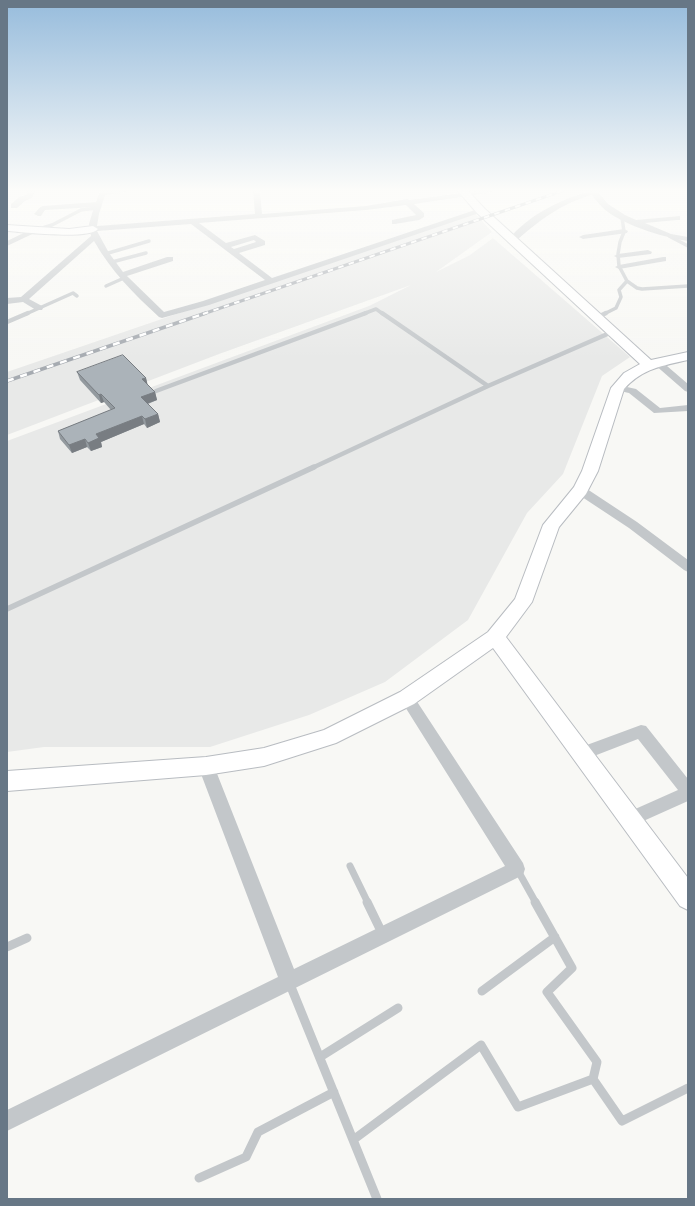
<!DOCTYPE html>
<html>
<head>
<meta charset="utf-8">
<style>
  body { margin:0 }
  #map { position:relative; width:695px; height:1206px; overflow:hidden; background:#f8f8f5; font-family:Karla,sans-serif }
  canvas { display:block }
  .frame { position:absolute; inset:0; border:8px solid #677786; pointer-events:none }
</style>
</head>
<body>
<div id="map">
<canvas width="695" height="1206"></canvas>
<div class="frame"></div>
</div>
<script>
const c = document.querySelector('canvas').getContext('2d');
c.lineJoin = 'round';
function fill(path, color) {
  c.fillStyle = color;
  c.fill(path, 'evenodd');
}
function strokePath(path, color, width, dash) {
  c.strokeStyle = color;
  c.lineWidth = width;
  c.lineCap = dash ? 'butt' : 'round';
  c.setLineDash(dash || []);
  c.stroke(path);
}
fill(new Path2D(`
  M474,212l18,20 -56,40 34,-17 23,-17 137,119 -28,19 -39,98 -36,39 -59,107 -83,62 -76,33 -99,32h-166l-37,5v-311l362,-135 42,-21 -192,69 -212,81v-63z`), '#e8e9e8');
const secondary = new Path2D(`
  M458,191h10l17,18 166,151 37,-8v8c-26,6 -45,8 -64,29l-26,82 -12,23 -27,33 -27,75 -26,35 182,241v32l-8,-4 -187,-258 -79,56 -78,39 -72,23 -58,9 -199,16v-20l199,-14 58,-9 60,-18 76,-38 88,-60 27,-33 28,-74 31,-38 8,-16 29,-83 13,-15 16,-9 -163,-151z
  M7,225l62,4 24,-3 5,3c-9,11 -75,3 -91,2z`);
strokePath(secondary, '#b8bcc1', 2);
strokePath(new Path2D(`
  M39,229l13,-4 29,-15 16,-2
  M669,236l19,10
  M105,254l44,-13
  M112,262l34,-9
  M627,281l10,7 5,1 46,-3
  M106,286l18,-8
  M26,314l47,-21 4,3
  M363,314l13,-5 7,5
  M604,314l12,-6 5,-11 -2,-7 8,-9 -8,-15 -1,-12 2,-12 4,-10 -2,-15`), '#c3c7ca', 3.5);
strokePath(new Path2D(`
  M382,313l106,73
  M596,318l10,-5
  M7,322l21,-9
  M156,391l210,-78
  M312,468l176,-82 124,-54`), '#c3c7ca', 4.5);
strokePath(new Path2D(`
  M7,609l307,-142`), '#c3c7ca', 5.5);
strokePath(new Path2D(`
  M350,866l18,37
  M517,869l19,34`), '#c3c7ca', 7);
strokePath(new Path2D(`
  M367,902l15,31
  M535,902l37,66 -25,24 50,70 -4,17
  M7,947l20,-9
  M289,982l88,217
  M482,991l73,-54
  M320,1057l78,-49
  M353,1140l128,-95 37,62 75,-28 29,42 66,-33
  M199,1178l47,-21 12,-25 76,-40`), '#c3c7ca', 9);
fill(new Path2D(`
  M28,191h7l-3,7 -7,3 -8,7h-6v-4l8,-7 7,-2z
  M100,191h26l-4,2 -17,2 -6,19 -2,12 158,-12 -2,-23h7l2,23 104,-8 41,-7 3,1 66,-9h16l-4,2 -74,11 10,9v4l-5,3 -24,4h-3v-4l24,-5 -10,-10 -40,5 -167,13 27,20 29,-8 10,6v4l-26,8 33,25 206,-69h3l4,2 -276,94 -47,13 -3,-1c-25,-23 -48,-46 -65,-76l-65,58 13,7 1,2 -1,2h-6l-13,-8 -16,2v-6l14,-1 70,-61 -2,-12 5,-17 -49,3 -4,6h-3l-4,-2c3,-3 5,-7 9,-8l53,-4zM191,224l74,56 -62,21 -39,11 -37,-36 46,-15v-4h-6l-44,15 -14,-19 -12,-22zM254,240l2,2 -22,7 -3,-2z
  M591,191h12l-1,1 -3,1 9,11 17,11 11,5 44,-4v4h-3l-32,3 26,11 17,3v4c-23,-3 -69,-17 -86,-34 -4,-4 -7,-8 -10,-12 -30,8 -54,26 -77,47h-6l-1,-2c20,-25 53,-41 83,-49z
  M36,227h3l4,2 -36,17v-5z
  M624,229l4,2 -1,2 -44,6 -4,-2 4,-2z
  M648,250l4,2 -1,2 -33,4 -4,-2 4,-2z
  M663,257h3v4l-47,8 -4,-2 4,-2z
  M657,359l3,1 28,24v8l-3,-1 -31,-27 -2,-2 2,-2z
  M618,385l18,4 24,19 28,-3v6l-34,2 -25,-20 -14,-3 -2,-2 2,-2z
  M580,486l4,1 53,35 51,38v12l-4,-2 -55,-42 -53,-35 -2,-3 2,-3z
  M407,692l5,2 111,169 2,6 -2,6 -516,256v-21l271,-133 -80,-211 3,-5 5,-2 5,2 3,5 80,203 211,-103 -103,-164 -2,-4 2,-4z
  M641,725l5,1 42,53v22l-58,26 -6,-3 -2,-5 2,-5 54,-24 -40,-51 -57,22 -5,-2 -3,-5 3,-5z`), '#c3c7ca');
fill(secondary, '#fff');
const railFar1 = new Path2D(`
  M203,314l359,-123`);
const rail = new Path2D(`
  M7,381l199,-68`);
strokePath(railFar1, '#a6abb1', 3);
strokePath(rail, '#a6abb1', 3.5);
strokePath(railFar1, '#fff', 2, [5.5]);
strokePath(rail, '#fff', 2.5, [7]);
fill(new Path2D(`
  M77,372l69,6 1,6 8,8 2,8 -9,4 10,10 2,8 -13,6 -3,-4 -43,18 1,5 -11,4 -4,-4 -15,6 -12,-14 -2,-8 53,-21 -7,-8 -3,1 -21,-23z`), '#939a9f');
fill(new Path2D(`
  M146,378l2,8 -6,-7z
  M155,392l2,8 -14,5 -2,-8z
  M101,394l3,8 -3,1 -2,-8z
  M158,414l2,8 -13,6 -2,-9z
  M142,416l2,8 -43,18 1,5 -11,4 -3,-8 8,-9z
  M85,439l2,8 -15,6 -3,-8z`), '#787d82');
const building = new Path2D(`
  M123,355l23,23 -4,1 13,13 -14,5 17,17 -13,5 -3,-3 -46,18 3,4 -11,5 -3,-4 -16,6 -11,-14 57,-23 -14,-14 -2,1 -22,-23z`);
fill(building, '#abb3b9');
strokePath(building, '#787d82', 1);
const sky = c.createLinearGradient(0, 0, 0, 359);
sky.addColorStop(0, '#97bcdc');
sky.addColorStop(0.53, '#fcfcfa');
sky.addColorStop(1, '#fcfcfa00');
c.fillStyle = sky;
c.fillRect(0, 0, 695, 359);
</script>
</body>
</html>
